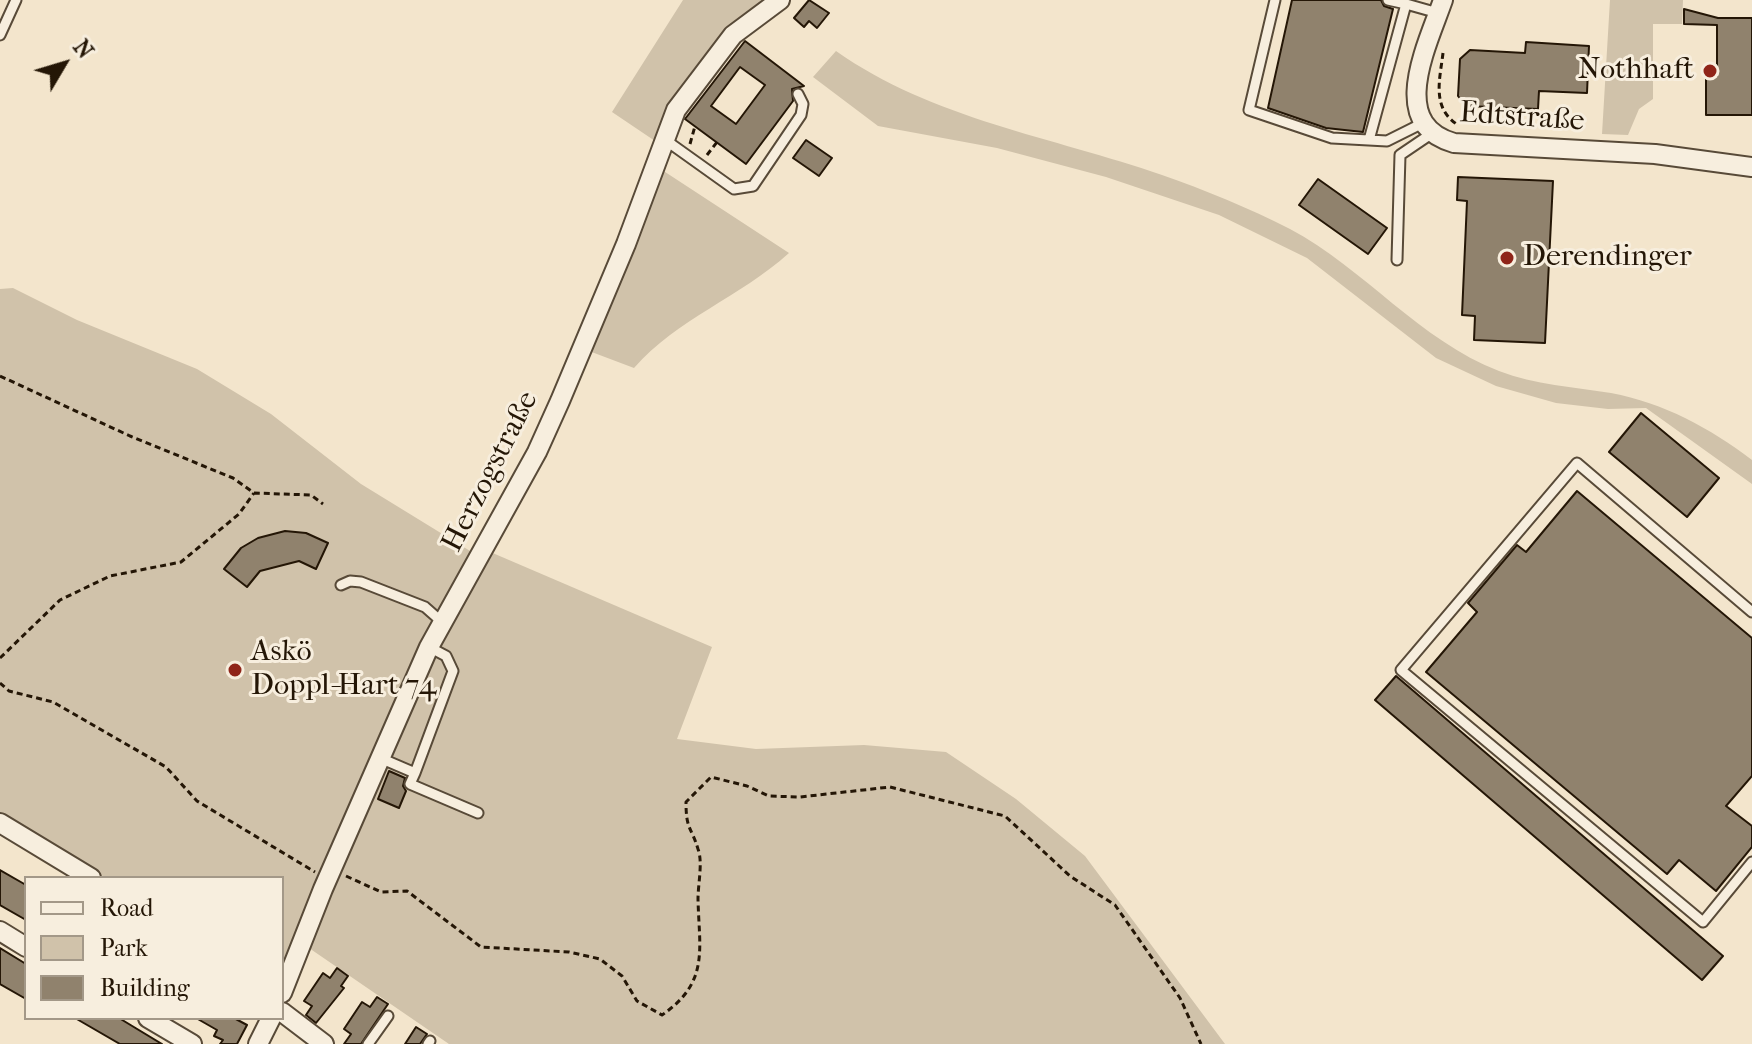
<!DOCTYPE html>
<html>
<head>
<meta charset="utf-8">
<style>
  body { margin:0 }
  #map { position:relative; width:1752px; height:1044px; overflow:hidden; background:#f3e5cc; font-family:"IM FELL French Canon",serif }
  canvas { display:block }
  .legend { position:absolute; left:24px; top:876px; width:260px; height:144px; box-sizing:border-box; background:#f7eede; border:2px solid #a39888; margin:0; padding:10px 14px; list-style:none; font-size:24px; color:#241606 }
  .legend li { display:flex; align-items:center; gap:16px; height:40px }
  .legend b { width:40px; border:2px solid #a39888 }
  .north { position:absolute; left:24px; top:24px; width:80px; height:80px; -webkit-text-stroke:6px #f7eede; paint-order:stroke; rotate:52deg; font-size:22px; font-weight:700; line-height:32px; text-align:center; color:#241606 }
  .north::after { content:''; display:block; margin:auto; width:28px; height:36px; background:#241606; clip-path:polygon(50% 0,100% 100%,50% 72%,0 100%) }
</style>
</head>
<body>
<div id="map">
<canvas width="1752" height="1044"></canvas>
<ul class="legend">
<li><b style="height:10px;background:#f7eede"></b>Road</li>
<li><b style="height:22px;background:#d0c2aa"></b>Park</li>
<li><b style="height:22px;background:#90826d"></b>Building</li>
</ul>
<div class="north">N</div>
</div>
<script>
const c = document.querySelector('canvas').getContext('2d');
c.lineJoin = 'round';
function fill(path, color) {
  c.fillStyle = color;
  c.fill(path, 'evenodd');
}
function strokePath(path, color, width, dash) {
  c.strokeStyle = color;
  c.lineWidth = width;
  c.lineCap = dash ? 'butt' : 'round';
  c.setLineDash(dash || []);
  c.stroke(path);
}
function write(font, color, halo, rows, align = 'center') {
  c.font = font + ' "IM FELL French Canon",serif';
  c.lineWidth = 6;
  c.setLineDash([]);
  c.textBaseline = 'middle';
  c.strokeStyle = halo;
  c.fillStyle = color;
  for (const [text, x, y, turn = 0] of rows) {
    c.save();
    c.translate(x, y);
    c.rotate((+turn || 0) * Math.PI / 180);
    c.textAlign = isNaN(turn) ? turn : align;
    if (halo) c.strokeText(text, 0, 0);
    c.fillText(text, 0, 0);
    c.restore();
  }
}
fill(new Path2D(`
  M683,0h82c-49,39 -90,80 -110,141l-43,-29z
  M1610,0h73l-1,24h-29v75l-14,10 -11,26 -26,-1z
  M836,51c96,68 217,86 326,124 43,15 87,33 128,54 75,40 129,111 209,142 36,14 75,16 112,22 53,10 99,35 141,67v24l-106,-76 -38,1 -52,-6 -60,-17 -60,-28 -129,-100 -88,-43 -113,-38 -109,-29 -119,-22 -65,-49z
  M659,168l130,85c-50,45 -111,65 -155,115l-45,-17z
  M13,288l64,32 120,49 74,45 90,70 114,70 -42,95 55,-98 224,96 -35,92 79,10 108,-4 82,7 70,47 69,57 140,188h-776l-140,-96 -27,29v-99h-176l-106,-64v-525z`), '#d0c2aa');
const building = new Path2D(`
  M809,0l20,13 -12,15 -8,-7 -5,6 -10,-9z
  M1292,0h89l3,6 9,3 -30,123 -37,-4 -58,-20z
  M1684,9l34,9h34v97h-46v-39h11v-51l-33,-1z
  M745,41l59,45 -12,3 1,12 -47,63 -61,-45zM740,67l25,18 -29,39 -25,-18z
  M1526,42l63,4 -2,47 -48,-2 -1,18 -72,-3 -8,-10 2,-37 10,-9 55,3z
  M806,140l26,18 -13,18 -26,-18z
  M1458,177l95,4 -8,162 -71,-3 1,-24 -13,-1 5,-114 -10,-1z
  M1318,179l69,49 -19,26 -69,-49z
  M1641,413l78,65 -32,39 -78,-65z
  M1577,491l175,147v138l-26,30 26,20v21l-36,44 -37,-31 -12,14 -241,-202 51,-60 -9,-9 49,-58 9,7z
  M285,531l21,2 22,10 -12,26 -17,-8 -39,10 -13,16 -23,-18 17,-21 17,-10z
  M1396,676l327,280 -21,24 -327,-280z
  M389,771l16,7 -2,8 3,5 -7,17 -21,-9z
  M0,870l26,15v35l-26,-15z
  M0,948l26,16v35l-26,-15z
  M337,968l11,8 -7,10 3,2 -28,35 -10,-8 6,-9 -8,-5 19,-28 7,5z
  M377,997l11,7 -27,40h-17l7,-10 -7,-5 18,-27 8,5z
  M75,1018h44l43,26h-42z
  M196,1018h38l13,7 -10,19h-17l3,-4 -9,-4 3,-6z
  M416,1027l11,7 -7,10h-15z`);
fill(building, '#90826d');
strokePath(building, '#241606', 2);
const service = new Path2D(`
  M1275,0l-26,110 83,28 55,3 34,-17
  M1388,0l18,4
  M0,35l16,-35
  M664,139l70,50 19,-3 48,-71 2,-11 -5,-10
  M1369,140l37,-136 32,9
  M1397,260l3,-105 31,-21
  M341,585l9,-4 11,1 64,25 17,15
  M1752,612l-175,-149 -176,207 302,252 49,-60
  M380,758l35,15 -5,11 68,29
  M415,773l38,-102 -7,-15 -17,-9
  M368,1044l20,-28
  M428,1044l2,-3`);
const minor = new Path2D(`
  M1443,0c-16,46 -56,124 11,143l201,11 97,13
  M0,823l91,55
  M0,931l26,16
  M282,993l41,-104 106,-242 108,-195 23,-51 66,-157 50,-134 57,-75 47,-35
  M282,1012l42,32
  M148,1018l44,26
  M258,1044l13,-26`);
strokePath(service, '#584a38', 13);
strokePath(minor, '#584a38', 22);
strokePath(new Path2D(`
  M1443,53c-3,26 -12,55 15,72
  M690,144l5,-18
  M707,155l10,-13
  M0,376l130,60 103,42 21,15 57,2 12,9
  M0,658l60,-58 50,-24 71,-14 58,-48 15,-21
  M0,683l9,8 44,11 113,65 31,34 118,71
  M346,876l35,16 26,-1 74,56 88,5 31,7 22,17 15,25 25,14c48,-33 37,-66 36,-116 0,-15 5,-37 0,-50 -7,-23 -12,-19 -12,-47l25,-25 36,9 22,10 31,1 90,-10 115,29 65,60 45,29 65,93 21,46`), '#241606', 3, [6, 4]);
strokePath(service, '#f7eede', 9);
strokePath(minor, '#f7eede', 18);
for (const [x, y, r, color] of [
  [1710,71,8,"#8f2418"],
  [1507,258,8,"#8f2418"],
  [235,670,8,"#8f2418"]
]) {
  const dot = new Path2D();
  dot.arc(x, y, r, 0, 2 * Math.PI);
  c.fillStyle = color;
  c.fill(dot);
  strokePath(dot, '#f7eede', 3);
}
write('30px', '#241606', '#f7eede', [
  ["Nothhaft",1694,71,"right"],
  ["Derendinger",1523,258],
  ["Askö",251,653],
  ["Doppl-Hart 74",251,687]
], 'left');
write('30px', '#241606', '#f7eede', [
  ["Edtstraße",1522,118,4],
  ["Herzogstraße",491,472,-63]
]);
</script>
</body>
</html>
